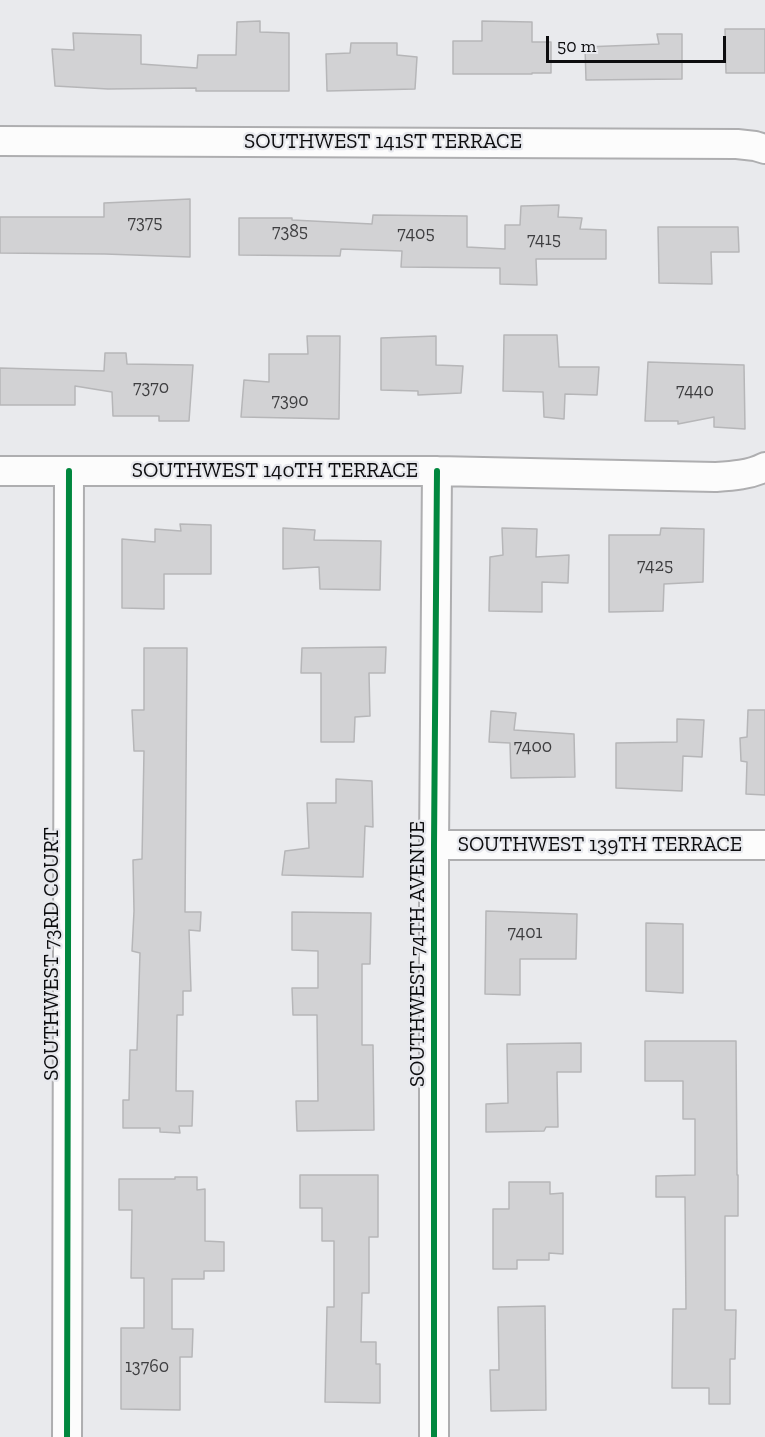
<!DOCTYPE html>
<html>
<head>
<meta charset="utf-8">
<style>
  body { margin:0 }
  #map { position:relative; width:765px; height:1437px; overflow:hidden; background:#e9eaed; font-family:"Zilla Slab",serif }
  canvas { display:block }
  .scale { position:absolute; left:546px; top:36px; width:180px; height:27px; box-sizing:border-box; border:3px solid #0d0d0f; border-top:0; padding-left:8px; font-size:18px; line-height:21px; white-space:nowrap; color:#0d0d0f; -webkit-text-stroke:4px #e8e9ee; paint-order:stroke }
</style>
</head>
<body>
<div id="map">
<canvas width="765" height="1437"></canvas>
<div class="scale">50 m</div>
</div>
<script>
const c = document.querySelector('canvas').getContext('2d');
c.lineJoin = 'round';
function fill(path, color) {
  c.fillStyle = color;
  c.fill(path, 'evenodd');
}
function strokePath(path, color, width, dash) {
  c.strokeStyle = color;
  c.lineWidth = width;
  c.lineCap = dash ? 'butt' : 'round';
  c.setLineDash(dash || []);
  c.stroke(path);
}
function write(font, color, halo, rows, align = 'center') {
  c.font = font + ' "Zilla Slab",serif';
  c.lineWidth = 4.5;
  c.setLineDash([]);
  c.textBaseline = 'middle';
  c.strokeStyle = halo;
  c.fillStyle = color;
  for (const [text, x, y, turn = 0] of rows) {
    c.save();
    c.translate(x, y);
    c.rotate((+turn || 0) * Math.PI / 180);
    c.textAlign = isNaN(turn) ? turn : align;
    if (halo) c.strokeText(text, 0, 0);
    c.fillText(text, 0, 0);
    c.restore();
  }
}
const building = new Path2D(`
  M260,21v11l29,1v58h-93v-3l-88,1 -53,-3 -3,-37 22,1 -1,-17 68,2v29l56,4 1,-13h38l1,-33z
  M482,21l50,1v20h19v31h-19v1h-79v-33h29z
  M725,29h40v44h-39z
  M657,34h25v45l-96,1 -1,-33 74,-3z
  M351,43h46v12l20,2 -2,32 -88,2 -1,-37 24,-1z
  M190,199v58l-85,-3 -105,-1v-36h104v-14z
  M559,205l-1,12 24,1 -2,11 26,1v29h-70l1,26 -37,-1v-16l-99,-1 1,-16 -61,-2 -1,7 -101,-1v-37h53v2l80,4 1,-9 94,1v31l38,2v-24h15l1,-19z
  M658,227h80l1,25h-28l1,32 -53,-1z
  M504,335h53l2,32h40l-2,28 -32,-1 -1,25 -20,-2 -1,-25 -40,-1z
  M307,336h33l-1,83 -98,-2 3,-37 25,2v-28h39z
  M436,336v29l27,1 -2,27 -43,2v-4l-37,-1v-52z
  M105,353h21l1,11 66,1 -4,56h-30v-5h-46l-1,-24 -37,-6v19h-75v-37l104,3z
  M648,362l96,3 1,64 -31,-2v-10l-36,7v-3h-33z
  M180,524l31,1v49h-47v35l-42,-1v-69l33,3v-13l26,2z
  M283,528l32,2 -1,10 67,1 -1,49 -60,-1 -1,-22 -36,2z
  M502,528l35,1 -1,28 33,-2 -1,28 -26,-1v30l-53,-1 1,-54 13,-2z
  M661,528l43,1 -1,53 -39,2 -1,27 -54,1v-77h51z
  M386,647l-1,26h-16l1,43 -15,1 -1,25h-33v-69h-20l1,-25z
  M144,648h43l-2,264h16l-1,19 -11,-1 2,61h-8v24h-6l-1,76h17l-1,35h-13l1,7 -20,-1v-4h-37v-28h6l1,-50h7l3,-97 -8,-2 2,-40 -1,-51 9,-1 2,-108h-10l-2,-41h12z
  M748,710h17v85l-19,-1 1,-32 -6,-1 -1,-23 7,-1z
  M491,711l25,2 -2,17 60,4 1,43 -64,1 -1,-35 -21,-1z
  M677,719l27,1 -2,37 -19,-1 -1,35 -66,-3v-45l61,-1z
  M336,779l36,2 1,46 -8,-1 -2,51 -81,-2 3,-24 24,-3 -2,-45h29z
  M486,911l91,3 -1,45h-56v36l-35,-1z
  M292,912l79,1 -1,51h-8v81h11l1,85 -77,1 -1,-30h22l-1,-86h-24l-1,-27h26v-37l-26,-1z
  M646,923l37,1v69l-37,-2z
  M645,1041h91l1,134h1v41h-13v94h11l-1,49h-5v45h-21v-16h-37l1,-79h13l-1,-112h-29v-21l39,-1v-56h-12v-38h-38z
  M581,1043v29h-24l1,55h-12l-2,4 -58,1v-28l22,-1 -1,-59z
  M300,1175h78v62h-9v56h-7l-1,49h15v22h4v39l-55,-1 2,-95h7v-66h-12v-33h-22z
  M175,1177h22v13l8,-1v52l19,1v29h-20v8h-32v50h21l-1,28h-12v53l-59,-1v-81h23v-50h-13l1,-68h-13v-31h56z
  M509,1182h41v12l13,-1v61l-14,-1v7h-32v9h-24v-60h16z
  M545,1306l1,104 -55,1 -1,-41h9l-1,-63z`);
fill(building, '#d2d2d4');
strokePath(building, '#b6b6b8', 1.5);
const minor = new Path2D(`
  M0,141l737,3 18,2 10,3
  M0,471h437l278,6c16,-1 35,-2 50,-10
  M434,845h331
  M67,1437l2,-966
  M434,1437v-592l3,-374`);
strokePath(minor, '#aeaeb0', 32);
strokePath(minor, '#fcfcfc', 28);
strokePath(new Path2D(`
  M67,1437l2,-966
  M434,1437v-592l3,-374`), '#00873e', 6);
write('18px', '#3e3e40', null, [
  ["7375",145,223],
  ["7385",290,232],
  ["7405",416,234],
  ["7415",544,240],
  ["7370",151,388],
  ["7440",695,391],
  ["7390",290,401],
  ["7425",655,566],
  ["7400",533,747],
  ["7401",525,933],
  ["13760",147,1367]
]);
write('21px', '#0d0d0f', '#e8e9ee', [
  ["SOUTHWEST 141ST TERRACE",383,142],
  ["SOUTHWEST 140TH TERRACE",275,471],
  ["SOUTHWEST 139TH TERRACE",600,845],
  ["SOUTHWEST 73RD COURT",52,954,-90],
  ["SOUTHWEST 74TH AVENUE",418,954,-90]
]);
</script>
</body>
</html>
